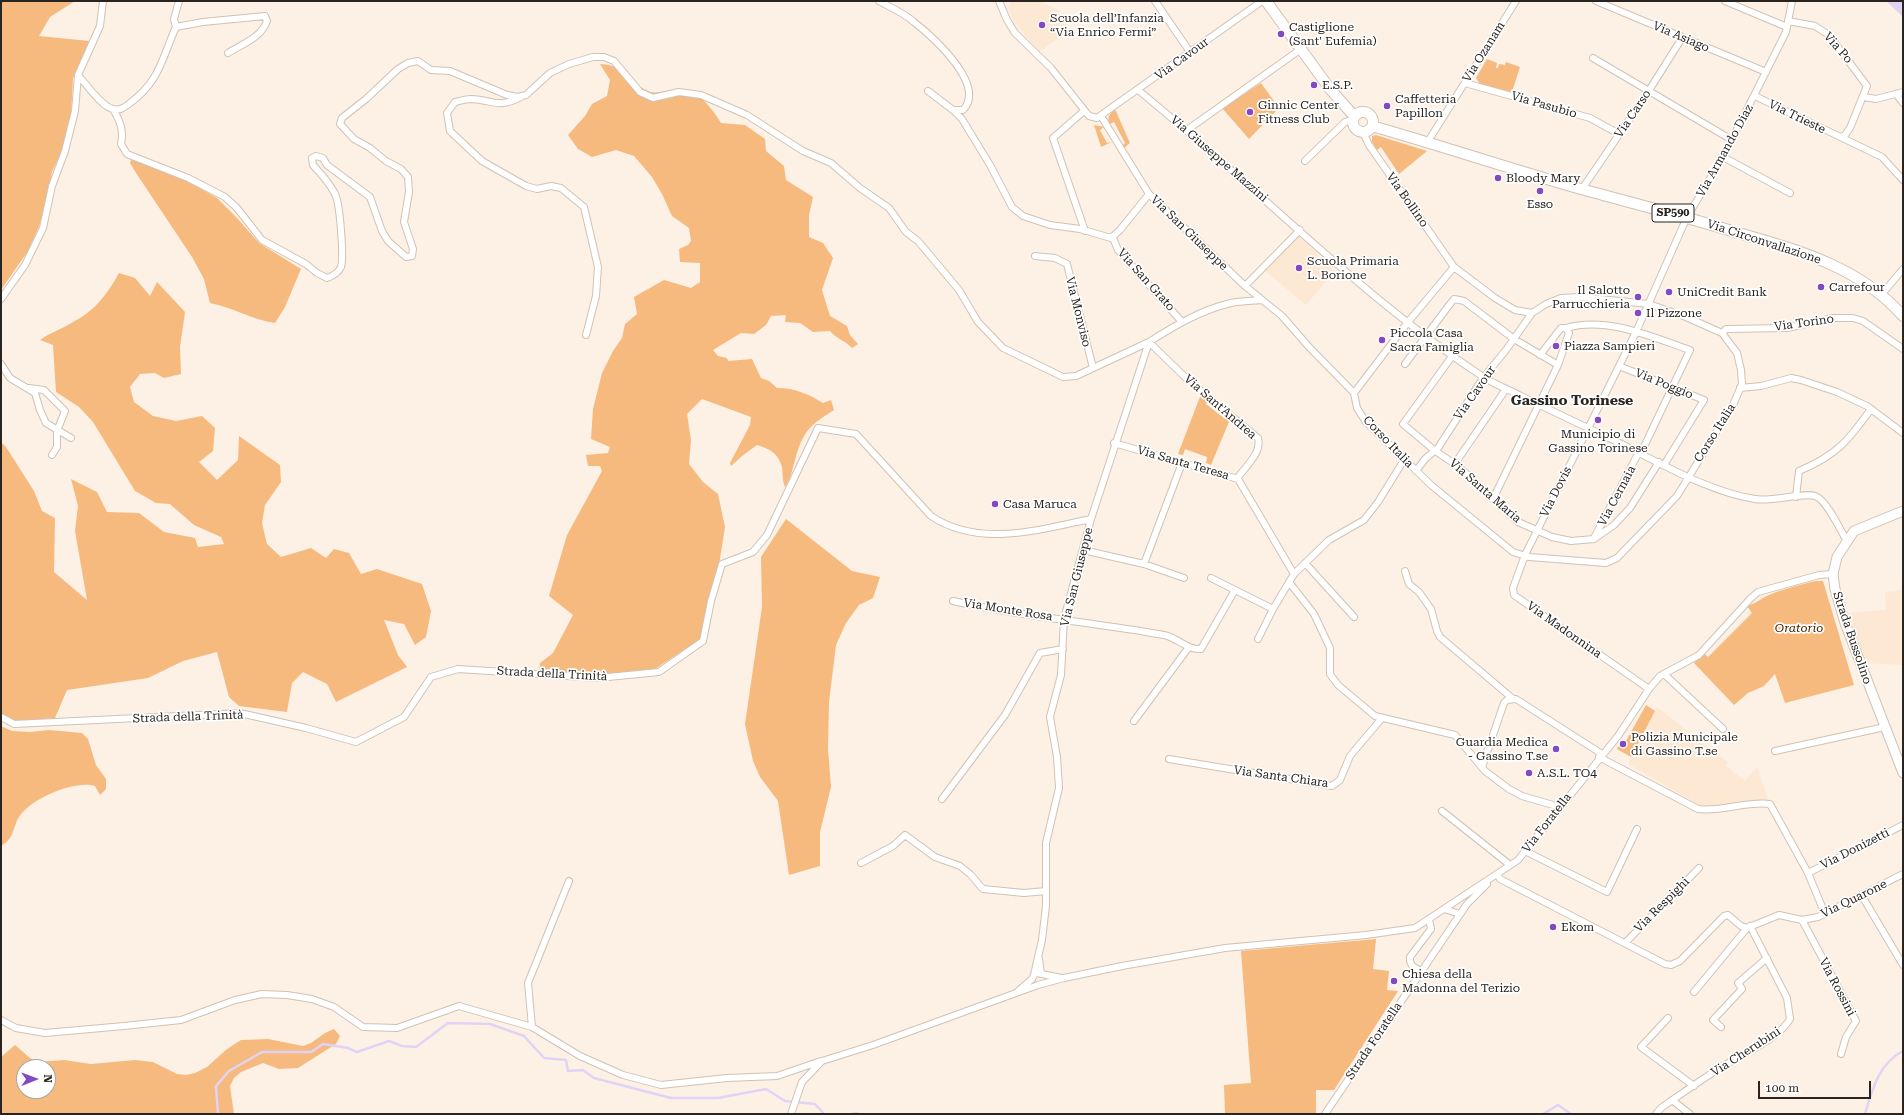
<!DOCTYPE html>
<html>
<head>
<meta charset="utf-8">
<style>
  body { margin:0 }
  #map { position:relative; width:1904px; height:1115px; overflow:hidden; background:#fdf1e5; font-family:"Roboto Serif",serif }
  canvas { display:block }
  .frame { position:absolute; inset:0; border:2px solid #29241f; pointer-events:none }
  .north { position:absolute; left:16px; top:1059px; width:40px; height:40px; box-sizing:border-box; background:#fff; border:1px solid #a9a7a5; border-radius:50%; rotate:89deg; font-size:11px; font-weight:700; line-height:16px; text-align:center; color:#29241f }
  .north::after { content:''; display:block; margin:auto; width:14px; height:18px; background:#8349c0; clip-path:polygon(50% 0,100% 100%,50% 72%,0 100%) }
  .scale { position:absolute; left:1758px; top:1081px; width:113px; height:18px; box-sizing:border-box; border:2px solid #29241f; border-top:0; padding-left:5px; font-size:12px; line-height:14px; white-space:nowrap; color:#29241f; -webkit-text-stroke:3px #fff; paint-order:stroke }
</style>
</head>
<body>
<div id="map">
<canvas width="1904" height="1115"></canvas>
<div class="frame"></div>
<div class="north">N</div>
<div class="scale">100 m</div>
</div>
<script>
const c = document.querySelector('canvas').getContext('2d');
c.lineJoin = 'round';
function fill(path, color) {
  c.fillStyle = color;
  c.fill(path, 'evenodd');
}
function strokePath(path, color, width, dash) {
  c.strokeStyle = color;
  c.lineWidth = width;
  c.lineCap = dash ? 'butt' : 'round';
  c.setLineDash(dash || []);
  c.stroke(path);
}
function write(font, color, halo, rows, align = 'center') {
  c.font = font + ' "Roboto Serif",serif';
  c.lineWidth = 3.5;
  c.setLineDash([]);
  c.textBaseline = 'middle';
  c.strokeStyle = halo;
  c.fillStyle = color;
  for (const [text, x, y, turn = 0] of rows) {
    c.save();
    c.translate(x, y);
    c.rotate((+turn || 0) * Math.PI / 180);
    c.textAlign = isNaN(turn) ? turn : align;
    if (halo) c.strokeText(text, 0, 0);
    c.fillText(text, 0, 0);
    c.restore();
  }
}
fill(new Path2D(`
  M1012,1h28l20,10 -1,4 11,15 -31,22 -26,-32 -5,-12z
  M1297,235l20,17 -1,2 19,17 -29,34 -42,-35z
  M1903,590v75l-41,-2 -15,-50 39,-3 -1,-18z
  M1657,707l71,55 -2,4 19,15 12,-14 13,37 -62,6 -80,-46z`), '#fde8d4');
fill(new Path2D(`
  M1,1h74l-25,16 -11,19 50,5 -16,37 -2,38 -7,30 -12,26 -12,52 -12,27 -27,39z
  M1487,59l10,4 -1,5h2l1,-4 6,1 1,-3 14,5 -8,25 -32,-8 -4,-6z
  M600,64c14,1 23,5 32,15 4,3 7,8 12,10 11,7 20,1 32,1 21,-2 35,17 45,33l24,2 20,14 1,12 18,15 2,14 27,17 -4,18v22l14,6 10,15 -11,32 8,26 17,10 3,9 8,9 -6,4c-8,-8 -15,-9 -22,-17l-17,1 -13,-9 -15,-1 1,-7 -15,1 -5,9 -12,9 -13,-1 -28,17 5,6 9,2 1,3 24,-2 9,19 8,3 8,7c18,0 31,6 46,15l8,-3 3,10c-25,16 -31,21 -39,50 -3,10 -4,19 -10,27 -3,-7 -2,-13 -3,-20 -4,-14 -12,-18 -25,-22l-15,11 -11,10 -1,-3 20,-38 1,-8 -49,-18 -15,15 4,26 -2,24 14,18 15,12 7,33 -16,101 -10,12 -44,29 -38,10 -78,-7 1,-9 13,-10 20,-38 -24,-19 18,-61 35,-64 -2,-5h-12l-2,-11 22,-2 2,-6 -19,-8 2,-30 9,-36 11,-22 9,-13 3,-14 12,-10 -3,-17 30,-17 27,8 9,-6v-19l-20,-1 -1,-13 9,-4 3,-4 -2,-13 -17,-12 -10,-22 -10,-17 -18,-21 -18,-6 -24,7 -14,-8 -10,-14 17,-19 7,-12 15,-8 3,-16z
  M1261,83l18,25 -30,31 -27,-31z
  M1115,109l15,34 -6,5 -1,-3 2,-2 -11,-21 -4,2c-4,-7 0,-10 5,-15z
  M1094,125l10,2 -4,3 7,13 5,-1 -11,5z
  M1376,135l51,16 -28,23 -18,-27 -4,3 -5,-8v-6z
  M131,160l34,8 52,30 20,20 22,25 42,26 -16,38 -10,16c-22,-3 -43,-16 -65,-20l-6,-24 -12,-22 -56,-84 -6,-10z
  M119,273l16,5 15,18 7,-14 28,30 -5,35 1,27 -17,4 -9,-5 -15,1 -10,13 4,15 19,14 23,5 26,-5 13,12 -2,23 -14,11 18,18 21,-20 1,-24 41,29 1,17 -16,23 -3,18 5,21 14,13 30,-9 15,10 8,-9 15,4 12,21 16,-5 45,15 9,27 -5,26 -11,8 -11,-21 -20,-4 14,35 9,12 -71,35 -9,-18 -24,-12 -11,11 -5,29 -48,-6 -10,-9 -12,-45 -34,9 -35,17 -81,12 -12,28 -38,3 -16,-1v-278l5,5 28,44 8,20 13,7 -1,54 33,28 -12,-69 3,-25 -7,-27 26,13 10,20 32,1 25,19 31,6 3,9 26,-3 -3,-7 -27,-12 -24,-21 -14,-1 -21,-12 -42,-69 -14,-15 -23,-15 -3,-47 -13,-5c11,-8 22,-11 33,-18 21,-10 35,-29 46,-49z
  M1201,394l8,5 -3,5 19,15 4,-4 2,2 -20,48 -5,-2 1,-6 -22,-8 -2,6 -5,-1z
  M786,519l66,52 28,6 -7,21 -14,7 -13,18 -10,22 -7,57 -1,47 3,38 -11,45v34l-31,9 -11,-74 -18,-24 -7,-16 -8,-37 17,-117 -1,-50z
  M1815,581h8l31,104 -69,18 -10,-29 -11,12 -16,7 -14,12 -40,-42 9,-11 5,5 44,-44 -5,-7c9,-2 14,-8 22,-11 14,-6 31,-10 46,-14z
  M1646,705l9,6 -24,46 -14,-8 5,-9 4,1z
  M1,726l11,5 18,1 19,-2 33,3 6,6 8,26 10,14v10l-6,6 -5,-9c-20,-6 -59,11 -73,27 -7,7 -7,17 -12,25 -2,3 -6,6 -9,8z
  M1376,939l-3,30 16,2 -2,19 11,1 -64,99h-18v24h-91l-1,-29 27,-2 -10,-132z
  M334,1029l6,7 -4,8 -38,24 -19,1 -16,-6 -22,9 -7,6 -4,8 4,28h-233v-57l14,-12 15,13 8,4 26,-2 27,4 44,-4 18,2 24,12 9,1 9,-2 12,-6 20,-18 14,-9 27,-1 35,7 8,-3 14,-10zM24,1067h24v24h-24z`), '#f6b97e');
fill(new Path2D(`
  M1886,1h17v16z`), '#e1d3f6');
strokePath(new Path2D(`
  M218,1114l-2,-28 13,-15 33,-19h49l12,-8 25,4 9,4 32,-11 13,5 14,1 32,-24 42,1 34,12 20,22 22,2 2,11 15,-1 11,8 77,20h47l48,-9 19,12 30,3 9,10
  M852,1114l4,-1 3,1
  M1543,1114l15,-9 13,9
  M1865,1114c7,-24 14,-51 38,-63`), '#e1d3f6', 2.5);
const street = new Path2D(`
  M103,1l-3,25 -22,49c8,9 24,32 35,34 7,2 12,-2 17,-6 30,-22 32,-45 46,-76l27,-5 62,-6 2,5c-6,17 -25,23 -39,32
  M879,1c11,6 25,12 35,21 19,15 73,63 49,88h-10l-25,-19
  M999,1l8,19 8,13 36,35 38,48 8,2 165,-117
  M1155,1l35,51
  M1596,1l170,71
  M1725,1l62,26
  M1788,21l27,5 14,9 38,51 -17,42 -5,7 -4,2
  M176,27l-2,-8 5,-18
  M1593,58l139,82
  M1465,83l125,35 29,16
  M1138,90c116,94 219,204 344,286 11,8 26,13 39,20 27,13 54,26 82,39 45,21 103,57 152,64 16,3 50,-7 60,-3 12,4 25,34 32,45
  M1896,94l7,9
  M1755,96l127,61 21,23
  M521,97c-23,12 -28,3 -50,2 -5,0 -11,2 -16,3l-8,11 3,18 32,30 44,25 11,3 14,-3 10,2 23,19 14,60 -2,29 -10,39
  M1864,97l12,2 27,-7
  M113,109c7,12 11,21 8,35l6,10 61,24 37,19 12,11 25,32 44,24 11,9 10,5c6,-2 11,-5 14,-11 3,-10 -1,-64 -6,-73 -5,-11 -14,-20 -22,-29l-1,-7 4,-2 7,2 4,7 43,32 12,34 6,10 18,16 6,-1 1,-7 -9,-27 5,-30 -1,-15 -7,-8 -15,-8 -16,-13 -16,-9 -14,-15 2,-6 24,-19 32,-30 10,-6 10,-2 13,9 19,1 57,24 11,2 8,-2 24,-22 19,-9 24,-7h11l10,4 26,31 13,6 26,-6 22,3 46,20 56,36 28,12 29,25 29,20 17,24 12,9 41,49 19,32 25,26 60,29 13,-1 73,-34 38,37 71,59c4,14 -11,27 -19,38l-1,3
  M953,110l9,9 28,46 22,42 11,9 27,9 30,4 31,9 9,-8 29,-36
  M1084,111l-31,27 32,93
  M1101,116l48,78 96,92 37,30 27,31 45,46
  M1187,130l114,-81
  M1363,132l6,13 85,122 41,31 20,12 17,3
  M1427,143l89,-142
  M1723,157l67,36
  M1305,161l40,-39 8,-2
  M1582,189l66,-97 34,-54
  M1113,238l5,12 64,72
  M1035,256l20,2 12,6 26,104
  M1245,286l55,-56
  M1882,294l21,-25
  M1,299l24,-34 18,-37 9,-42 13,-35 10,-40 3,-36
  M1566,328c41,-12 86,9 124,22l-49,103
  M1722,333l4,-4 61,-1 46,-10h20l10,3 40,28
  M1453,355l-50,69 31,26 25,17 59,55 34,15 19,4 23,-2
  M1,364l9,14 25,15 5,17 6,13 25,15
  M1405,364l45,-60 4,-5 10,2 50,38 44,26
  M1619,366l85,34 -40,65
  M29,388l15,2 21,21 -8,20v16l-5,8
  M1740,388l21,-2 30,-8 10,2 36,12 30,14 36,27
  M1114,443l124,36 56,95
  M1454,465l52,-76
  M1416,471l9,-12 13,-11 45,-70 23,-28 26,-37 14,-9 15,-6 19,-1 69,7 37,13 36,16 15,20 4,17 1,14 -9,21 -56,91 -60,62 -11,5 -77,-6 -16,-5 -82,-67 -65,-63 -9,-14 -3,-15 54,-71 46,-55
  M1796,497l3,-26c38,-16 49,-30 72,-62
  M1493,499l65,-134 11,-32 -3,-5h-5l-21,27
  M1594,538l45,-86
  M1594,539l20,-14 16,-17 29,-46
  M1083,550l61,14 40,14
  M1305,563l49,54
  M1144,564l38,-101
  M1405,571l4,13 10,8 12,17 6,22 3,6 72,61
  M1211,578l62,31
  M1289,582l25,32 16,34v26l8,11 37,31 80,19 30,36 24,18 13,7 38,11
  M953,601c69,16 141,21 211,34 14,3 23,15 37,14l34,-59
  M1258,639l15,-30 21,-35 35,-34 35,-20 14,-18 26,-42
  M1664,674l59,55
  M1649,689l-135,-94 -1,-7 12,-33 111,-223 51,-115 36,-60 63,-125 6,-31
  M1,717l13,7 226,-11 66,15 50,14 48,-25 27,-40 27,-8 140,9 61,-6 44,-31 8,-40 11,-37 31,-12 14,-17 51,-107 38,6 75,82c48,32 107,14 160,3
  M1134,721l55,-74
  M1775,751l110,-24
  M1599,757l99,52c24,3 48,-8 72,-5l38,69 17,41
  M1169,759l163,27 8,-6 10,-24 32,-38
  M1482,767l22,-64 3,-3 9,-1 86,55
  M942,799l63,-84 35,-62 23,-4
  M1442,811l68,54
  M1525,851l82,41 30,-63
  M861,863l32,-17 12,-11 30,22 25,9 10,8 13,15 41,4 22,-2
  M1808,873l95,-48
  M1497,874l3,5 165,85 6,1 9,-4 44,-45 4,-1 13,11 6,2
  M1862,896l41,69
  M1444,909l16,5
  M1802,920l54,101 -10,16 -5,17
  M1625,943l74,-75
  M1039,959l2,15
  M1421,971c-6,-3 -12,-5 -11,-14l21,-28 -2,-10
  M1037,973l24,5
  M1017,992l15,-13 2,-4 8,-35 4,-34v-63l13,-55 -2,-31 -7,-40 11,-42 3,-56 27,-100 58,-177c25,-16 52,-32 82,-39 10,-2 21,-2 31,-3
  M1694,992l53,-64 32,-13 23,5 16,-3 85,-43
  M1668,1018l-27,29 53,39
  M1,1020l15,8 29,5 79,-7 57,-6 54,-20 27,-6 25,1 25,4 22,8 29,20 34,1 62,-22 73,21 48,29 43,19 38,10 66,-7 50,-2 44,-15
  M532,1027l-4,-44 41,-102
  M1721,1027l-8,-7 29,-31 -4,-6 29,-25
  M1672,1100l18,14
  M791,1114l11,-32 20,-21 51,-16 165,-60 26,-7 58,-12 103,-18 141,-13 49,-7 103,-68 100,-124 31,-47 11,-13 39,-21 52,-57 7,-6 61,-17 14,-1
  M1325,1114l142,-210 20,-20
  M1656,1114l5,-6c23,-16 45,-32 69,-46 19,-11 49,-24 60,-43l-3,-21 -37,-72`);
const secondary = new Path2D(`
  M1903,511l-49,20 -17,26 -4,17 2,15 10,34 58,150`);
const primary = new Path2D(`
  M1266,1l64,88 24,27
  M1353 122a10 10 0 1 1 20 0a10 10 0 1 1-20 0Z
  M1372,126c70,20 139,43 209,63 51,14 103,27 154,43 62,18 124,34 168,84`);
strokePath(street, '#d0c2b4', 8);
strokePath(secondary, '#d0c2b4', 11);
strokePath(primary, '#d0c2b4', 12);
strokePath(street, '#fff', 6);
strokePath(secondary, '#fff', 9);
strokePath(primary, '#fff', 10);
for (const [x, y, r, color] of [
  [1042,25,4,"#8349c0"],
  [1281,34,4,"#8349c0"],
  [1314,85,4,"#8349c0"],
  [1387,106,4,"#8349c0"],
  [1250,112,4,"#8349c0"],
  [1498,178,4,"#8349c0"],
  [1540,191,4,"#8349c0"],
  [1299,268,4,"#8349c0"],
  [1821,287,4,"#8349c0"],
  [1669,292,4,"#8349c0"],
  [1638,297,4,"#8349c0"],
  [1638,313,4,"#8349c0"],
  [1382,340,4,"#8349c0"],
  [1556,346,4,"#8349c0"],
  [1598,420,4,"#8349c0"],
  [995,504,4,"#8349c0"],
  [1623,744,4,"#8349c0"],
  [1556,749,4,"#8349c0"],
  [1529,773,4,"#8349c0"],
  [1553,927,4,"#8349c0"],
  [1394,981,4,"#8349c0"]
]) {
  const dot = new Path2D();
  dot.arc(x, y, r, 0, 2 * Math.PI);
  c.fillStyle = color;
  c.fill(dot);
  strokePath(dot, '#fff', 1.5);
}
for (const [x, y, w] of [
  [1673,213,42]
]) {
  const box = new Path2D();
  box.roundRect(x - w / 2, y - 9, w, 18, 3);
  c.fillStyle = '#fff';
  c.fill(box);
  strokePath(box, '#29241f', 1);
}
write('bold 11px', '#29241f', null, [
  ["SP590",1673,213]
]);
write('12px', '#29241f', '#fff', [
  ["Scuola dell’Infanzia",1050,18],
  ["“Via Enrico Fermi”",1050,32],
  ["Castiglione",1289,27],
  ["(Sant' Eufemia)",1289,41],
  ["E.S.P.",1322,85],
  ["Caffetteria",1395,99],
  ["Papillon",1395,113],
  ["Ginnic Center",1258,105],
  ["Fitness Club",1258,119],
  ["Bloody Mary",1506,178],
  ["Esso",1540,204,"center"],
  ["Scuola Primaria",1307,261],
  ["L. Borione",1307,275],
  ["Carrefour",1829,287],
  ["Il Salotto",1630,290,"right"],
  ["Parrucchieria",1630,304,"right"],
  ["UniCredit Bank",1677,292],
  ["Il Pizzone",1646,313],
  ["Piccola Casa",1390,333],
  ["Sacra Famiglia",1390,347],
  ["Piazza Sampieri",1564,346],
  ["Municipio di",1598,434,"center"],
  ["Gassino Torinese",1598,448,"center"],
  ["Casa Maruca",1003,504],
  ["Polizia Municipale",1631,737],
  ["di Gassino T.se",1631,751],
  ["Guardia Medica",1548,742,"right"],
  ["- Gassino T.se",1548,756,"right"],
  ["A.S.L. TO4",1537,773],
  ["Ekom",1561,927],
  ["Chiesa della",1402,974],
  ["Madonna del Terizio",1402,988]
], 'left');
write('12px', '#29241f', '#fff', [
  ["Via Asiago",1681,37,23],
  ["Via Po",1838,48,49],
  ["Via Ozanam",1484,52,-58],
  ["Via Cavour",1182,59,-36],
  ["Via Pasubio",1544,105,16],
  ["Via Carso",1633,114,-56],
  ["Via Trieste",1797,117,26],
  ["Via Armando Diaz",1725,151,-61],
  ["Via Giuseppe Mazzini",1219,159,41],
  ["Via Bollino",1407,200,55],
  ["Via San Giuseppe",1189,233,44],
  ["Via Circonvallazione",1764,242,18],
  ["Via San Grato",1146,280,48],
  ["Via Monviso",1078,312,76],
  ["Via Torino",1804,323,-8],
  ["Via Poggio",1664,384,22],
  ["Via Cavour",1475,393,-55],
  ["Via Sant'Andrea",1220,407,41],
  ["Corso Italia",1715,433,-58],
  ["Corso Italia",1388,442,46],
  ["Via Santa Teresa",1183,463,16],
  ["Via Santa Maria",1485,491,41],
  ["Via Dovis",1556,492,-63],
  ["Via Cernaia",1617,496,-62],
  ["Via San Giuseppe",1077,577,-76],
  ["Via Monte Rosa",1008,610,9],
  ["Via Madonnina",1564,630,35],
  ["Strada Bussolino",1852,638,71],
  ["Strada della Trinità",552,674,3],
  ["Strada della Trinità",188,717,-2],
  ["Via Santa Chiara",1281,777,8],
  ["Via Foratella",1547,823,-52],
  ["Via Donizetti",1855,849,-27],
  ["Via Quarone",1854,899,-26],
  ["Via Respighi",1662,905,-45],
  ["Via Rossini",1837,987,62],
  ["Strada Foratella",1374,1041,-56],
  ["Via Cherubini",1746,1052,-33]
]);
write('italic 12px', '#412504', '#fff', [
  ["Oratorio",1799,628]
]);
write('bold 14px', '#29241f', '#fff', [
  ["Gassino Torinese",1572,401]
]);
</script>
</body>
</html>
